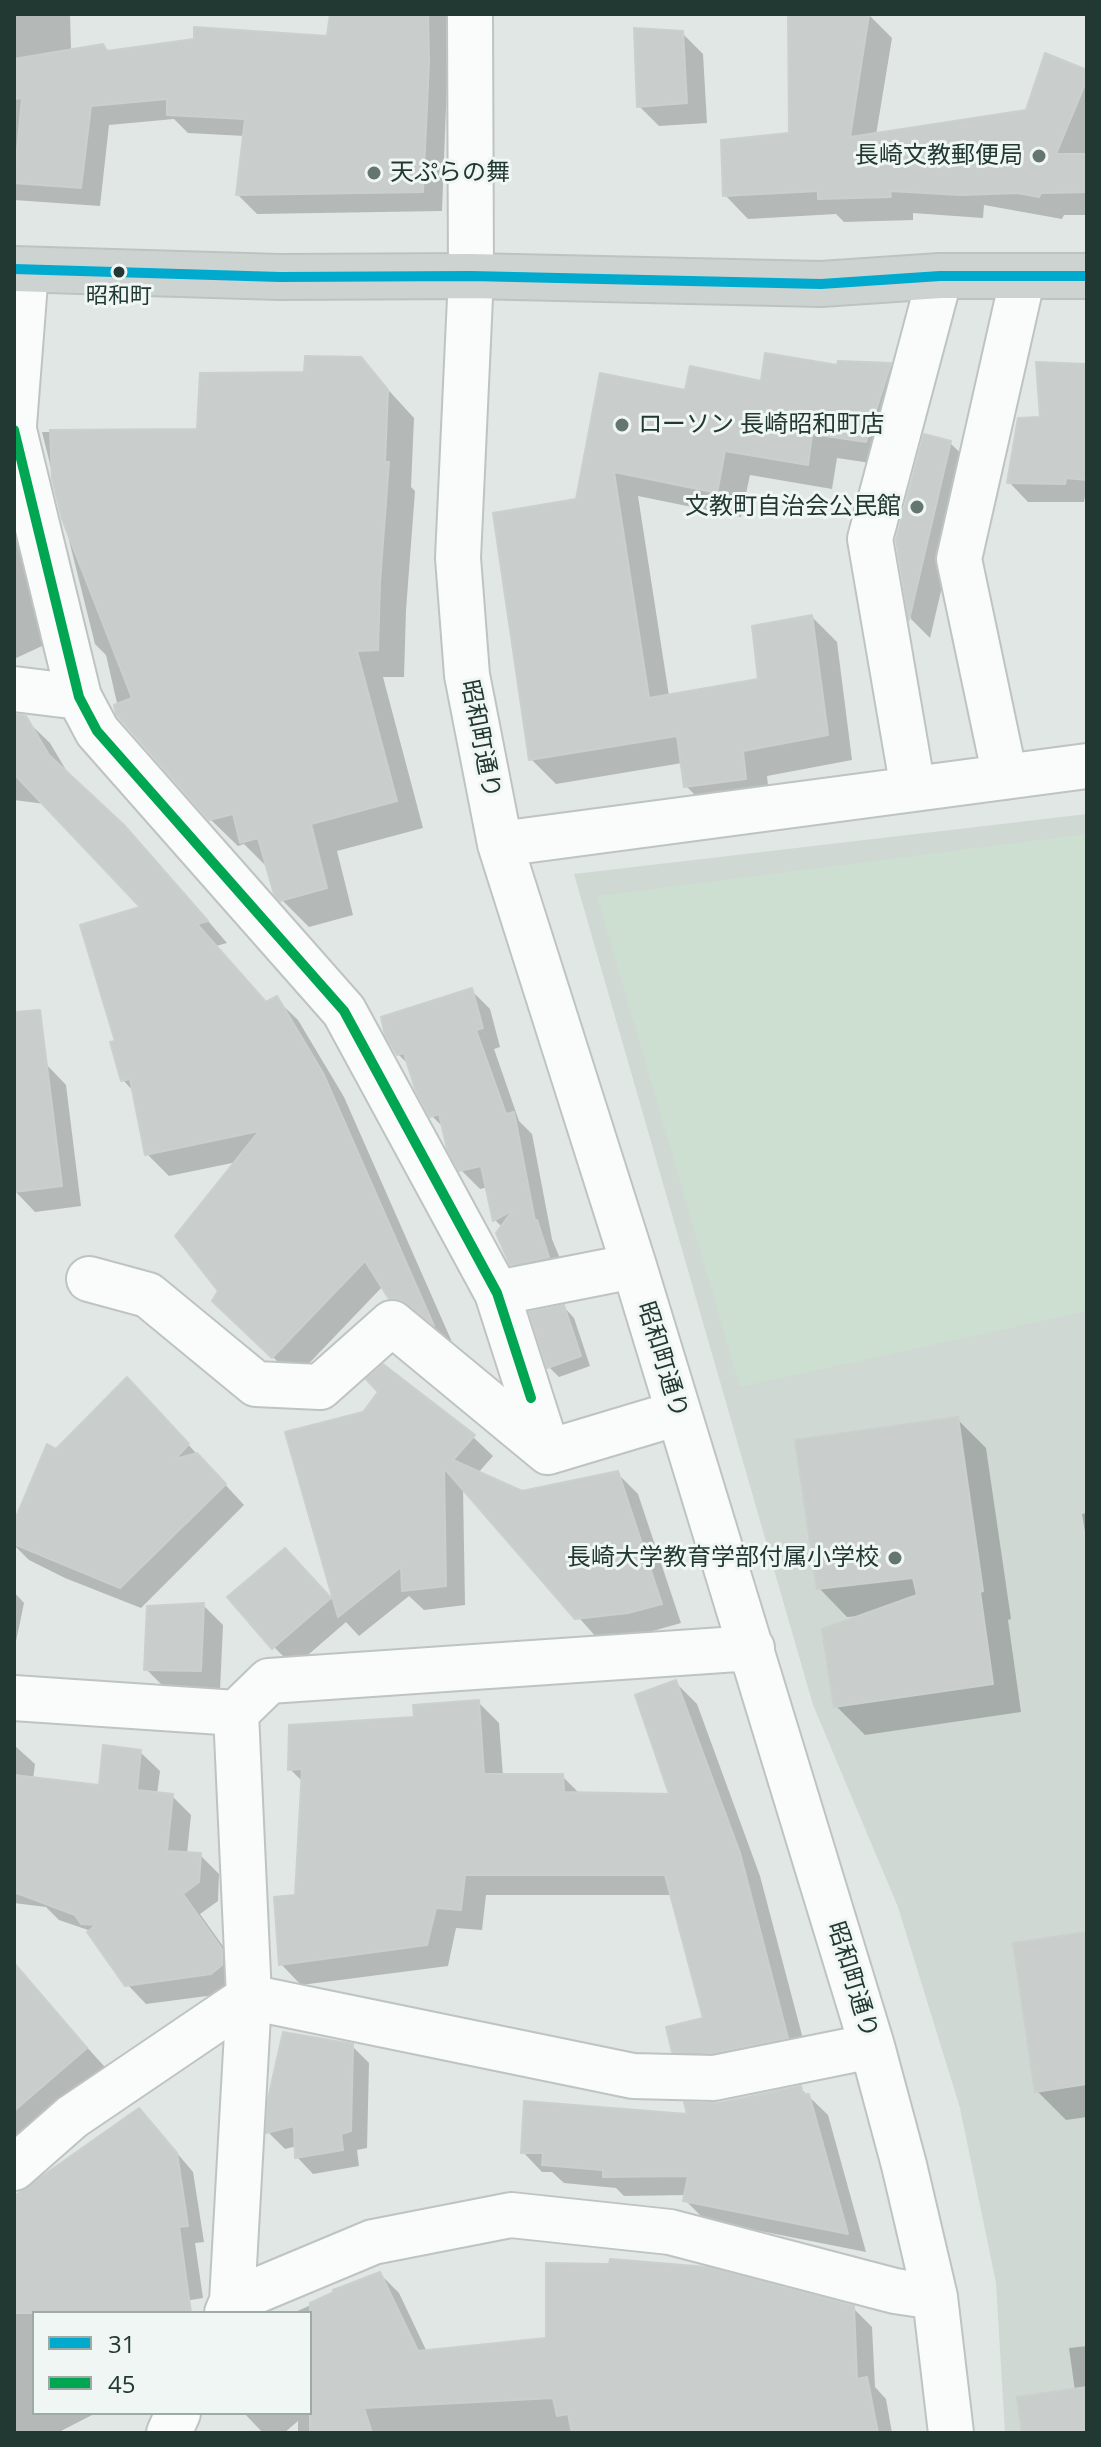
<!DOCTYPE html>
<html>
<head>
<meta charset="utf-8">
<style>
  body { margin:0 }
  #map { position:relative; width:1101px; height:2447px; overflow:hidden; background:#e1e7e4; font-family:"Open Sans",sans-serif }
  canvas { display:block }
  .frame { position:absolute; inset:0; border:16px solid #223832; pointer-events:none }
  .legend { position:absolute; left:32px; top:2311px; width:280px; height:104px; box-sizing:border-box; background:#eff6f3; border:2px solid #9daaa6; margin:0; padding:10px 14px; list-style:none; font-size:24px; color:#223832 }
  .legend li { display:flex; align-items:center; gap:16px; height:40px }
  .legend b { width:40px; border:2px solid #9daaa6 }
</style>
</head>
<body>
<div id="map">
<canvas width="1101" height="2447"></canvas>
<div class="frame"></div>
<ul class="legend">
<li><b style="height:10px;background:#00a9ce"></b>31</li>
<li><b style="height:10px;background:#00a651"></b>45</li>
</ul>
</div>
<script>
const c = document.querySelector('canvas').getContext('2d');
c.lineJoin = 'round';
function fill(path, color) {
  c.fillStyle = color;
  c.fill(path, 'evenodd');
}
function strokePath(path, color, width, dash) {
  c.strokeStyle = color;
  c.lineWidth = width;
  c.lineCap = dash ? 'butt' : 'round';
  c.setLineDash(dash || []);
  c.stroke(path);
}
function write(font, color, halo, rows, align = 'center') {
  c.font = font + ' "Open Sans","Noto Sans JP",sans-serif';
  c.lineWidth = 6;
  c.setLineDash([]);
  c.textBaseline = 'middle';
  c.strokeStyle = halo;
  c.fillStyle = color;
  for (const [text, x, y, turn = 0] of rows) {
    c.save();
    c.translate(x, y);
    c.rotate((+turn || 0) * Math.PI / 180);
    c.textAlign = isNaN(turn) ? turn : align;
    if (halo) c.strokeText(text, 0, 0);
    c.fillText(text, 0, 0);
    c.restore();
  }
}
fill(new Path2D(`
  M1087,814v1619h-82l-9,-150 -36,-175 -62,-201 -85,-202 -239,-831z`), '#d0d8d4');
fill(new Path2D(`
  M1087,834v477l-347,76 -143,-491z`), '#ccdfd1');
fill(new Path2D(`
  M14,14h56l1,37 31,-5 7,6 220,-14 3,-24h114l1,68 -5,129 -185,3 -19,-19 7,-59 -57,-3 -14,-14 -65,6 -9,81 -86,-6z
  M790,14l79,1 23,23 -16,97 152,-23 59,-40v143h-23l-2,4 -78,-14 -1,13 -70,-5v7l-69,2 -8,-8 -88,5 -23,-24 66,-60z
  M682,33l21,21 4,69 -48,3 -20,-20z
  M360,359l54,59 -3,69 4,4 -9,119 -2,67h-21l40,151 -86,23 16,64 -44,12 -27,-27 -13,-31 -25,-25 -6,2 -28,-27 -90,-103 -14,-61 -11,-11 -53,-212 157,-1 107,-57z
  M890,365l25,24 -24,77 -54,-8 -5,31 -82,-14 -9,42 -103,-21 31,200 91,-15 52,-64 25,25 15,118 -85,16 3,28 -59,7 -25,-25 -4,-23 -126,21 -25,-25 46,-258 110,-109 76,-9 76,-16z
  M1087,368v128h-2l-1,6h-56l-19,-20 33,-63z
  M950,443l21,20 -41,175 -19,-19 -13,-79z
  M14,526l17,18 24,96 -41,19z
  M14,721h13l23,22 19,32 77,74 81,94 -11,3 52,58 8,-5 22,21 46,77 108,245 -21,-17 -9,-5h-10l-22,-23 -7,-11 -88,92 -58,-55 -16,-32 16,-129 -68,14 -22,-22 -13,-62 -11,-12 -5,-38 26,-134 -99,-104 -31,-4z
  M471,990l19,19 10,38 -6,2 25,72 13,13 20,105 15,37 -36,7 -19,-19 -9,-36 -8,-8 -7,-33 -8,2 -19,-19 -17,-42 -12,-12 -22,-50 -12,-12z
  M46,1064l20,21 15,121 -46,6 -20,-21 -1,-123z
  M564,1307l10,11 16,48 -31,11 -10,-10z
  M147,1400l97,105 -103,103 -76,-30 -36,-18 -15,-15v-18l42,-76z
  M957,1419l29,29 25,171 -3,1 13,92 -156,23 -29,-29 23,-90 -12,1 -28,-29z
  M288,1433l185,4 20,19 -15,17 44,20 96,-19 20,20 43,129 -32,9 -52,6 -134,-151 2,118 -41,5 -15,-14 -50,40 -13,-14 -52,45 -20,-20 31,-77 32,35z
  M1087,1513v30l-5,-29z
  M14,1592l10,11 -10,48z
  M203,1605l20,20 -3,65 -54,-1 -20,-20z
  M676,1683l21,21 63,172 48,182 -113,14 -22,-21 32,-31 -33,-125h-186l-4,35 -26,-2 -8,38 -147,19 -20,-21 16,-67 6,-115 -13,-13 126,-50 62,-17 21,21 4,53h59l18,18 92,2z
  M14,1745l21,19 -2,16 68,7 39,-35 20,19 -3,23 15,2 19,19 -4,39 13,1 19,19 -1,27 -18,13 40,56 -10,23 -84,11 -19,-20 -36,-53 -32,-11 -13,-13 -32,-4z
  M1087,1934v183l-21,3 -29,-29z
  M30,1984l82,91 -98,85v-162z
  M352,2046l17,17 -2,85 -10,2 2,16 -46,8 -16,-17v-11l-12,3 -17,-17z
  M800,2088l28,27 38,137 -161,-32 -20,-20 1,-5 -62,1 -8,-8 -52,-5 -12,-11h-10l-19,-20 167,-35 29,-12z
  M155,2127l38,45 11,70 -9,1 8,55 -50,8 4,7h-123v100h62l-39,20h-43v-234z
  M380,2274l19,19 28,59 426,-44 19,19 3,60 11,12 6,34h-594v-12l-14,12h-21l-19,-20h66v-100h-17z
  M1087,2346v87h-63l51,-42 -6,-43z`), '#0003');
const building = new Path2D(`
  M330,14h98l1,48 -6,130 -187,3 9,-76 -78,-4v-16l-76,7 -10,82 -67,-5 8,-85 -8,1v-40l89,-15 4,7 87,-12v-12l133,9z
  M788,14h81l-19,123 176,-27 19,-57 42,17v9l-31,75h31v38l-46,1 -2,4 -21,-4 -58,2 -70,-4 1,6 -73,2v-8l-95,5 -2,-56 68,-7z
  M634,28l49,3 4,72 -50,4z
  M765,353l72,12 1,-4 53,2 -25,79 -54,-8 -4,31 -83,-14 -8,42 -103,-21 35,226 109,-19 -6,-53 60,-11 16,120 -85,16 3,28 -62,8 -7,-51 -148,24 -36,-247 83,-14 24,-126 85,17 5,-24 71,15z
  M305,356l56,1 27,33 -3,72h4l-9,120 -2,68 -21,1 40,150 -86,23 16,64 -47,13 -6,-7 -16,-56 -18,5 -7,-29 -24,6 -93,-106 -2,-9 18,-7 -70,-179 -10,-40 -2,-49 147,-1 3,-56 104,-1z
  M1036,362l51,2v116l-21,-2 -1,6 -58,-1 11,-65 22,-1z
  M924,434l27,7 -42,179 -13,-80z
  M14,714l12,2 23,39 75,70 84,96 -11,3 69,78 11,-6 46,77 111,253 -27,-23 -9,-4h-9l-24,-38 -93,97 -60,-57 6,-10 -43,-55 84,-105 -114,24 -15,-76 -9,2 -11,-39 5,-1 -35,-116 60,-18 -126,-133z
  M472,988l11,40 -7,2 30,84 8,-2 21,109 2,-1 12,37 -39,8 -14,-32 17,-23 -20,11 -12,-55 -22,5 -12,-22 -8,-35 -9,3 -15,-28 -11,-36 -7,2 -12,-20 -4,-18z
  M40,1010l22,176 -48,6v-180z
  M564,1305l17,51 -34,12 -18,-56z
  M383,1364l92,71 -22,25 69,31 96,-20 44,133 -34,9 -53,6 -131,-151 2,118 -44,5 -1,-24 -63,50 -53,-185 78,-20 15,-20 -12,-13z
  M127,1377l62,67 -14,15 22,-6 29,31 -106,104 -106,-44v-22l33,-78 9,5z
  M958,1417l25,174 -3,1 13,92 -159,23 -12,-78 95,-34 -4,-17 -96,11 -22,-149z
  M285,1548l46,50 -59,51 -45,-52z
  M204,1603l-3,68 -57,-1 3,-64z
  M676,1680l64,173 48,185 -76,15 -40,-1 -6,-25 37,-9 -38,-143h-200l-4,35 -25,-2 -9,37 -148,20 -5,-68 21,-2 7,-126 -14,1 1,-45 125,-8 -1,-12 66,-5 5,74h79l1,18 105,2 -34,-99z
  M103,1745l38,5 -4,40 36,4 -6,57 34,2 -2,29 -16,12 39,55v16l-11,9 -86,12 -38,-54 9,-7 -15,-1 -6,-9 -61,-23v-117l85,10z
  M1087,1932v152l-52,8 -22,-149z
  M14,1963l73,85 -73,63z
  M283,2032l70,12 -2,87 -10,3 2,16 -48,8 -1,-32 -28,7 2,-34z
  M801,2086l2,8h6l39,140 -165,-33 5,-25 -85,1v-7l-61,-5 1,-12h-22l3,-52 163,13 -3,-12 35,1z
  M139,2108l38,45 11,73 -9,1 12,86h-177v-117z
  M610,2259l97,8 147,39 3,73 10,-2 11,56h-306l-4,-19 -11,2 -4,-18 -189,10 8,25h-62v-130l24,-11 -1,-2 47,-18 38,79 128,-13v-75l63,1z
  M1087,2387v46h-65l-5,-36z`);
fill(building, '#c9cecc');
strokePath(building, '#cad0cd', 2);
const minor = new Path2D(`
  M470,14l1,262 -13,282 9,117 33,169 134,422 238,780 32,119 31,132 16,136
  M14,425l12,-155
  M14,430l65,267 18,34 247,280 153,282 51,159
  M14,689l65,8
  M1005,777l-46,-218 64,-283
  M913,789l-43,-250 70,-263
  M500,844l587,-78
  M89,1279l59,16 108,89 64,3 72,-64 156,129 130,-39
  M497,1293l137,-27
  M14,1698l222,15 33,-32 483,-33
  M14,2168l58,-51 177,-120 384,79 81,2 158,-32
  M232,2301l141,-59 138,-27 159,17 225,59 40,6
  M227,2313l5,-12 17,-304 -13,-284
  M169,2433l9,-20`);
const major = new Path2D(`
  M14,269l266,8 191,-1 350,8 119,-8h147`);
strokePath(minor, '#bec4c1', 48);
strokePath(major, '#bcc3c1', 48);
strokePath(minor, '#fafbfb', 44);
strokePath(major, '#cdd3d1', 44);
strokePath(new Path2D(`
  M14,269l266,8 191,-1 350,8 119,-8h147`), '#00a9ce', 10);
strokePath(new Path2D(`
  M14,430l65,267 18,34 247,280 153,282 34,105`), '#00a651', 10);
for (const [x, y, r, color] of [
  [1039,156,8,"#657570"],
  [374,173,8,"#657570"],
  [119,272,7,"#223832"],
  [622,425,8,"#657570"],
  [917,507,8,"#657570"],
  [895,1558,8,"#657570"]
]) {
  const dot = new Path2D();
  dot.arc(x, y, r, 0, 2 * Math.PI);
  c.fillStyle = color;
  c.fill(dot);
  strokePath(dot, '#eff6f3', 3);
}
write('22px', '#223832', '#eff6f3', [
  ["昭和町",119,297]
]);
write('24px', '#223832', '#eff6f3', [
  ["長崎文教郵便局",1023,156],
  ["天ぷらの舞",390,173,"left"],
  ["ローソン 長崎昭和町店",638,425,"left"],
  ["文教町自治会公民館",901,507],
  ["長崎大学教育学部付属小学校",879,1558]
], 'right');
write('24px', '#223832', '#eff6f3', [
  ["昭和町通り",480,739,79],
  ["昭和町通り",662,1360,73],
  ["昭和町通り",852,1980,73]
]);
</script>
</body>
</html>
